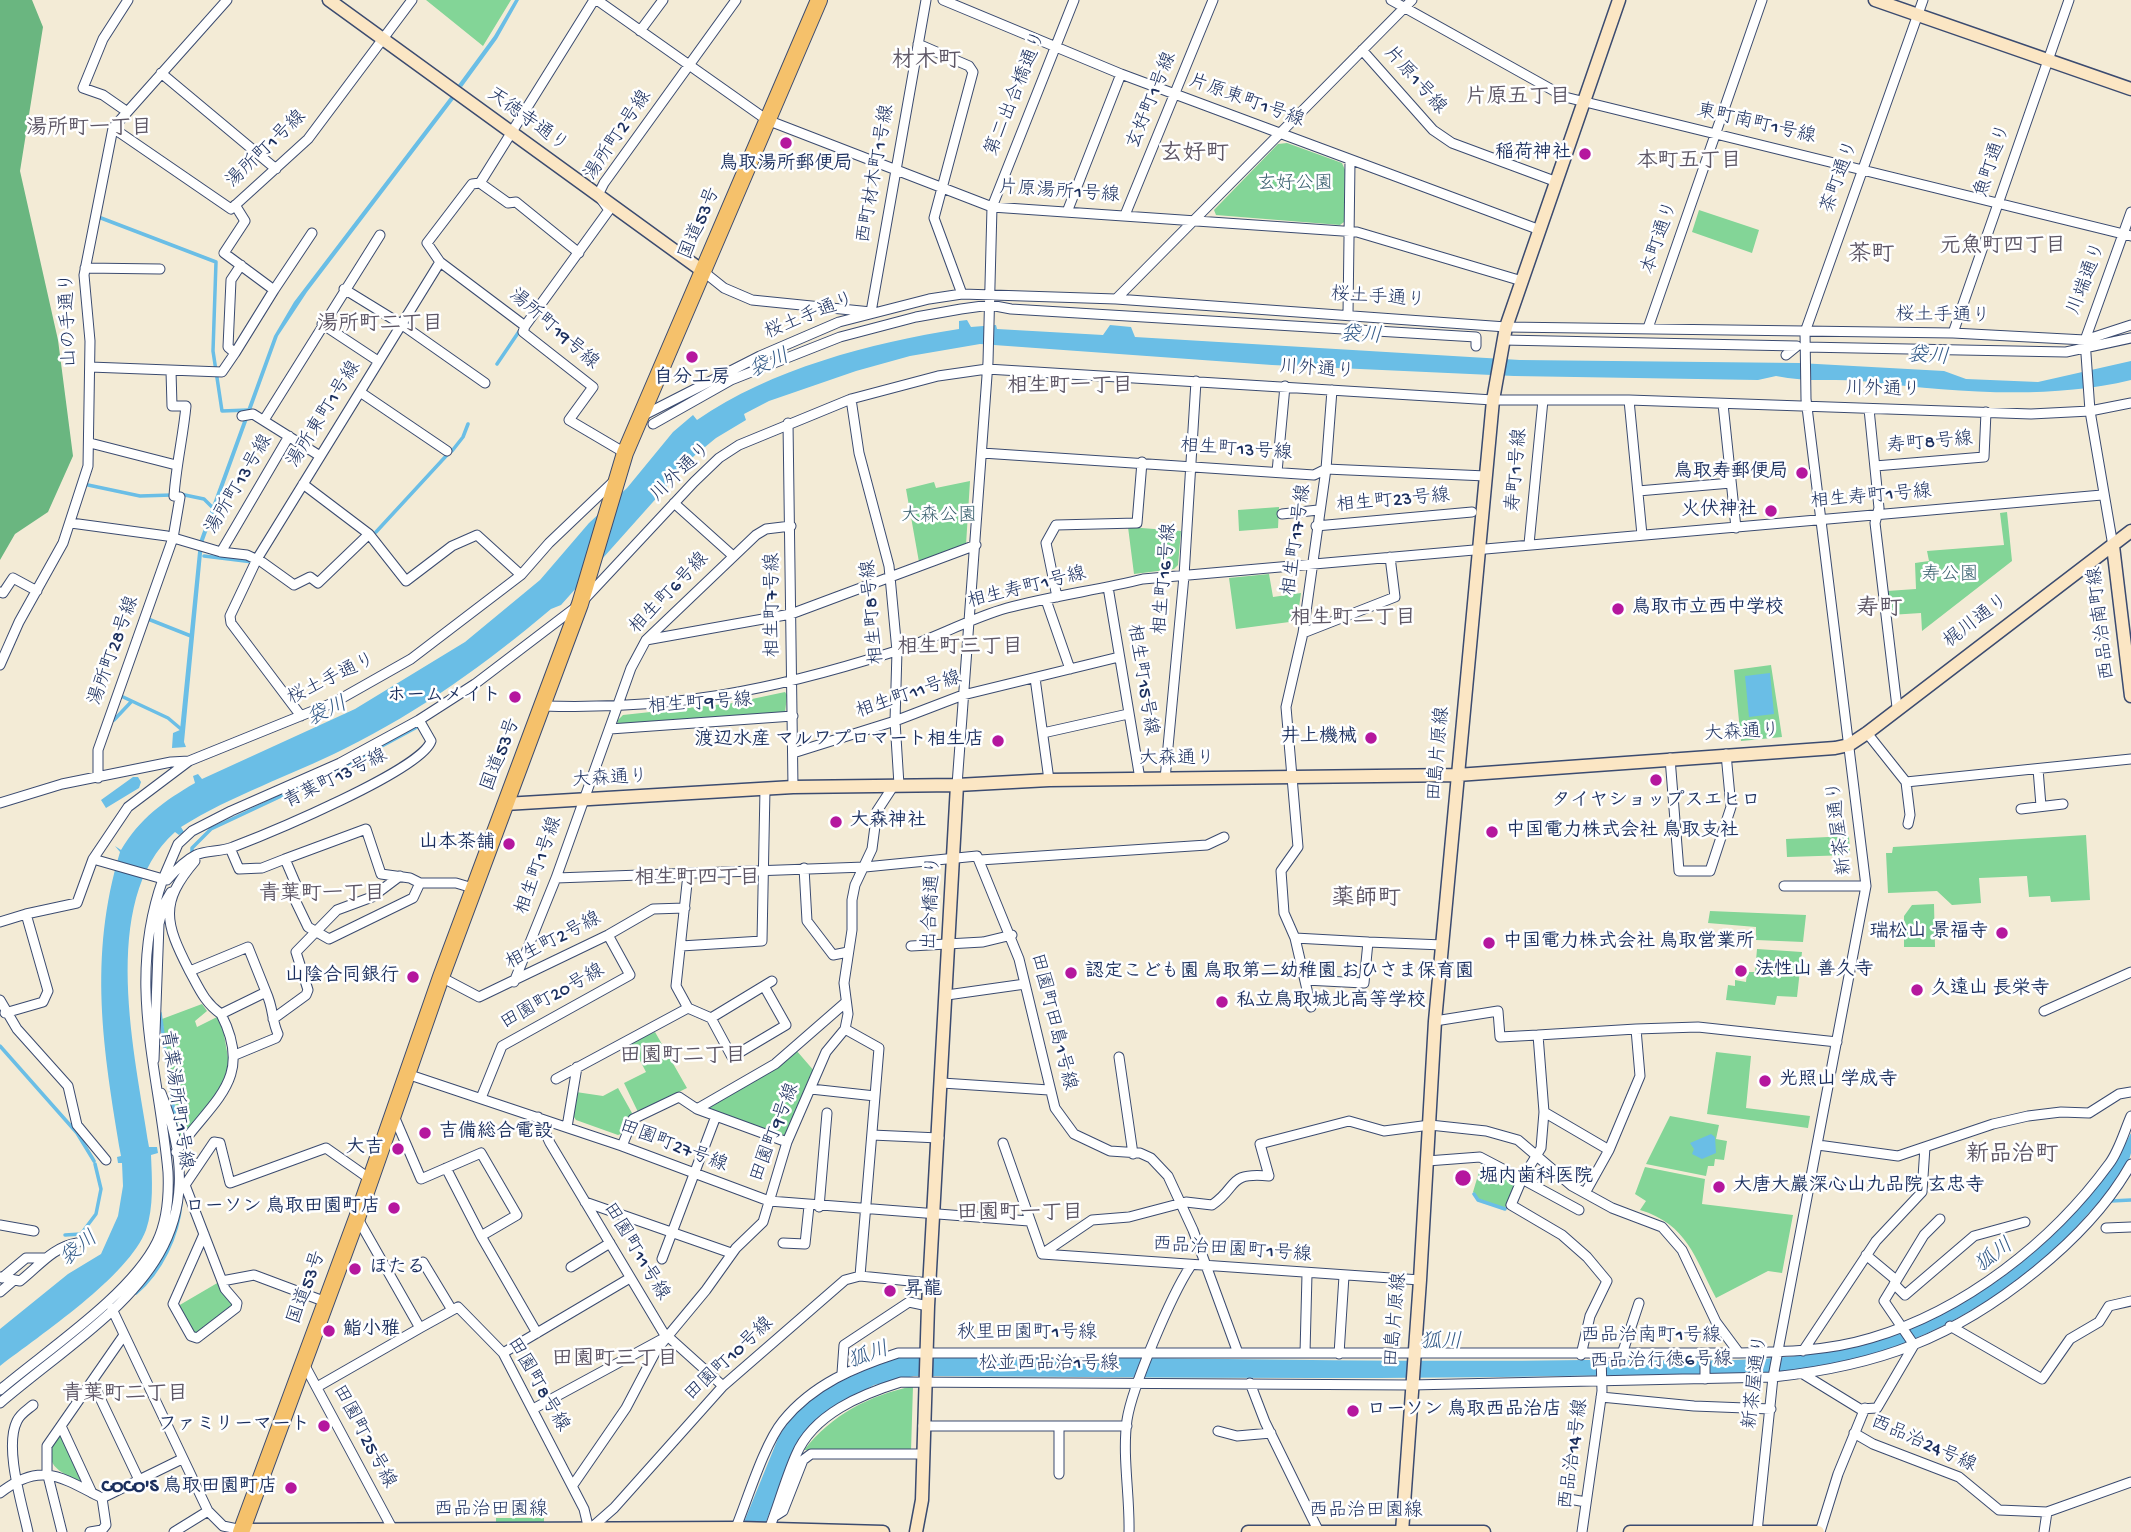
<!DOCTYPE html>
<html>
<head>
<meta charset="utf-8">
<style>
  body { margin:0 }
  canvas { display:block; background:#f3ebd6 }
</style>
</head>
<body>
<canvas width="2131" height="1532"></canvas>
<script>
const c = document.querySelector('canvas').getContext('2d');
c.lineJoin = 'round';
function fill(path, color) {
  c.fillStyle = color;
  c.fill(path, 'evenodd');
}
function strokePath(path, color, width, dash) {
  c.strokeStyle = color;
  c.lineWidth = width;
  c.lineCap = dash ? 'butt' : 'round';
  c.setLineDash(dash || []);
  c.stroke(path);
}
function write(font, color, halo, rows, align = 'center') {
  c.font = font + ' "Gochi Hand","Klee One",sans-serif';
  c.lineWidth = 5;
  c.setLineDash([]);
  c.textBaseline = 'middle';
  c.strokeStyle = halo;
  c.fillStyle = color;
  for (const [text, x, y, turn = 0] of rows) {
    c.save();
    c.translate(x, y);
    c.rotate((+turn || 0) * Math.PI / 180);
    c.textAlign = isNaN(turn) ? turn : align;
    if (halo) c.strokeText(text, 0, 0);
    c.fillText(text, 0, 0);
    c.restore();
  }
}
fill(new Path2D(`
  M426,0h85l-28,46z
  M1287,143l55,20 3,7 -1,52 -4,3 -124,-10 -2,-5 64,-66z
  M1699,210l60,20 -7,23 -60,-21z
  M970,481l-4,64 -47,17 -13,-73 28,-7 2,6z
  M1279,507l-1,21 -39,3 -1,-21z
  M2007,512l5,49 -90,70 -1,-18 -31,2 -3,-24 29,-2 -1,-26 14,-2 -2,-10 77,-6 -4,-32z
  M1128,527l53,4 -3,34 -4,4 -40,5z
  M1269,574l4,23 28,-4 -4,28 -61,8 -7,-51z
  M1771,665l11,72 -41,4 -7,-71z
  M785,692l2,3 -2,18 -167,11 -1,-3 6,-6 110,-12z
  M2086,835l4,65 -39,2 -1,-6 -21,1 -2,-21 -48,2 2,25 -29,2 -15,-14 -49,2 -2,-40h6l1,-6z
  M1849,836l1,19 -63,2 -1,-18z
  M1934,904l1,43h-31v-31l8,-11z
  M1710,911l96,4 -3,27 -47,-2v-13l-48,-4z
  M1757,949l45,3 -5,45 -20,-1 -2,9 -49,-5 2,-15 7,1v-6l11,2 1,-10h8z
  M202,1004l5,7 -12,10 2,6 20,-10 5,6 9,52 -50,66 -19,-122z
  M655,1032l32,56 -49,24 -14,-29 22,-11 -15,-29z
  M796,1050l19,22 -29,66 -78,-30z
  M1716,1052l35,4 -5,52 64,8 -2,12 -101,-14z
  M618,1088l14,25 -9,20 -5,2 -42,-15 -4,-6 4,-22 27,4z
  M1670,1116l49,9 -3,14 11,2 -3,19 -9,-1 -1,7h-6l-2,10 -60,-12z
  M1482,1162l35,19 -12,27 -26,-9 -6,-7z
  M1645,1167l60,12 -3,25 91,11 -11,58 -14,-2 -52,27c-21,-40 -29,-74 -76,-88l6,-9 -11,-7z
  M219,1282l13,21v5l-34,26 -5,-1 -15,-27z
  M913,1386l-2,65 -107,-1c29,-36 64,-54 109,-64z
  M59,1436h3l21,47c-24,-11 -44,-19 -24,-47z
  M496,1518h48v4h-48z`), '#83d597');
fill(new Path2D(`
  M0,0h32l11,27 -23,144 38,169 15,116 -25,56 -33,22 -15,26z`), '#6ab680');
fill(new Path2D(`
  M515,0h4l-22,39 -35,48 -4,-2 36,-49z
  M451,96l3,3 -147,193 -29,44 -75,207 -19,199 2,5 -14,1 1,-15 7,-3 19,-188 75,-206 20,-34z
  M967,320l4,7 25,-2 1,4 106,6 7,-10 21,2 4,10 385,23 279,3 145,8 22,8 72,3 93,-21v19c-83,20 -176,12 -260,2 -31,-4 -64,1 -95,-6l-18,4 -244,-4 -242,-11 -292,-21 -70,12 -54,15 -87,30 -25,13 2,6 -30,18 -22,18 -133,149 -10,4c-64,54 -130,102 -207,140 -54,27 -112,46 -163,78l3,5 -5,3 -4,-3c-78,69 -39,226 -26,315h8l1,6 -7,2c1,24 3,52 -5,75 -17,46 -106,105 -146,136v-37l68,-55 33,-20 17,-38 5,-30 -1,-23h-4l-1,-6 4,-1c-18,-107 -33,-198 -1,-304l-5,-6 6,4c19,-32 43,-49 74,-67l-2,-7 5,-2 4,5 153,-70 110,-67 75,-62 49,-57 38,-35 46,-56 20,-17 4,5c74,-51 173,-77 262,-91v-8z
  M1770,673l4,41 -25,3 -4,-41z
  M133,777h5l3,5 -2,6 -33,20 -5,-8z
  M2131,1133c0,6 0,14 0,20 -4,20 -37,54 -50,69 -60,67 -149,119 -236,140 -89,21 -192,12 -283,14 -216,4 -432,1 -648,0l-40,9 -40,22 -39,41 -33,84h-22l39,-96c24,-38 67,-66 110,-77 20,-4 41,-3 61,-3 211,1 423,7 635,4 98,-1 202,8 297,-21 99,-31 201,-113 249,-206z
  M1711,1134l4,3 1,16 -14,6 -10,-5 2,-5 -4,-6z`), '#6abee6');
strokePath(new Path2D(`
  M101,218l115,44 -3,89 9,60 26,-1
  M497,364l23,-34
  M452,451l11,-14 5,-13
  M88,485l52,11 32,-1
  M180,494l24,5 8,8
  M376,532l71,-77
  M204,556l49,6
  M148,619l43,17
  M121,696l47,22 13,11
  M114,720l17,-18
  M192,852v-4l19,-19 132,-62 74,-40
  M160,1013l17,120
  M0,1046l77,87 17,28
  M1474,1194l4,6 27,9
  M2111,1201l20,-1
  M65,1235l16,-1 15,-20 5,-25 -6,-25
  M136,1293c25,-22 42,-57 45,-90`), '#6abee6', 3.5);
const street = new Path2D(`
  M597,0l170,120 225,87 365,25 165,49
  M943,0l178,74 419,156
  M1391,0l174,97 566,139
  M640,31l23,-31
  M918,44l51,22 4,6 -39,146 28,76
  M1362,50l71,80 19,13 105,39
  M161,73l115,96
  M126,111l-23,-16 -20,-7 20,-49 25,-39
  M113,128l118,81 77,-70 104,-139
  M480,183l28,20 8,-1 63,51
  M235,205l10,16 -21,32 50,37 -39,63 -7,-6 3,-67 10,-15
  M1067,212l54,-138
  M1125,215l88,-215
  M440,262l85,64 -2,6 70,55 -24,33 56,33
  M85,268l75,1
  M704,272l20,16 28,12 119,12 55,-312
  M344,289l57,35 84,59
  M274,290l38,-57
  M1116,299l296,-299
  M1348,314l2,-152
  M322,324l56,37
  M525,326l84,-116 -11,-15 6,-12 132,-183
  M1648,328l114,-328
  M1953,333l116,-333
  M1503,340l294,6 -11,9
  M1804,347l262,5 65,-14
  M90,367l132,5 13,-19
  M360,392l87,59
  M851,399l8,54 30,113 8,85 -2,70 4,64
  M1629,400l13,135
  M1723,404l13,124
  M1869,409l10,99 -4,15 22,184
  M644,415l116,-59 79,-34 90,-23 33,-5 154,5 390,28 447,6 132,7 46,-15
  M242,416l11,-2 67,42
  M264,420l116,-185
  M788,423l5,364
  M653,424l78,-44 109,-43 76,-20 45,-8 29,-4 21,4 465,28v9
  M90,443l86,22
  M982,453l332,22 12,-6 160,7
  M1875,466l109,-9 2,-45
  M1277,472l8,-86
  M303,484l66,50
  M1638,491l93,-8
  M674,503l58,52
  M1282,514l36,-4
  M71,523l96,13 54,16 26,3 15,7 32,23 16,-8 8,6 51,-49 37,47 46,-35 25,-11 44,40
  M1316,526l156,-14
  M1529,544l14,-144
  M2113,546l-23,-135 -5,-71 46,-128
  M221,552l68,-116
  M1108,587l32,192
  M0,592l3,1 10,-15 24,13
  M1057,597l-11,-54 10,-18 81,-2 5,-61
  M1046,600l24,69
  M1303,633l92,-36 -5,-40
  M646,640l145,-26 185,-69
  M0,665l19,-43 44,-79 25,-77 2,-125 -6,-66 29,-147 114,-128
  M1035,678l14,102
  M543,706c129,4 227,-15 350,-54 39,-12 75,-33 114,-44 45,-12 91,-18 136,-29l959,-84
  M301,716l-70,-93 -1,-7 27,-57 183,-297 -13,-19 45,-59 8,-1 114,-183
  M610,729l183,-13
  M1043,733l85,-19
  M1867,733l39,49 225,-23
  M793,753l102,-32 68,-26 156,-38
  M1670,758l9,113h31l21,-64 -5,-53
  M2038,769l3,37
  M98,778v-28l75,-212 7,-41 -6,-1c2,-30 9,-59 12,-90h-14l-1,-35
  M1165,779l19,-203 12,-195
  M1906,782l4,33 -2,9
  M957,785l31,-423 4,-155 82,-207
  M0,803l62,-19 109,-22 18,-1 146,-59 76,-43 110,-84 28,-32 64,-61
  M2021,809l42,-5
  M230,848l9,21 23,-1 23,-9 12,28 -2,13 13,27 21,12 84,-41 7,-15h36l20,6
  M285,859l81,-30 15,45 29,4 10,5
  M980,860l227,-15 17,-8
  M804,868l3,53 26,34 15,-3
  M688,874l-12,112 12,22 23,10 21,39 54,-32 -22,-39
  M556,878l309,-11 112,-11 42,103 36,149 19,26 36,17 30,2 11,5 17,18 25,54 45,123
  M163,879l4,1c7,-8 19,-20 29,-25 10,-5 25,-3 37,-8 34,-13 189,-77 198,-106l-12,-21 56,-36 105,-80 114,-122 25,-24 20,-13 112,-46 87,-23 49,-7 506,31h136l402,14 59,-3 41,-8
  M163,879l15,-35 14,-13 39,-20 109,-48 79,-43
  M1784,886h82
  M26,914l51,-11 16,-44
  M0,922l26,-8 22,77 -5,11 -38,11
  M1295,938l73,4
  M681,946l81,-5 3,-152
  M911,946l72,-4 29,-7
  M190,971l58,-24 18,45 -45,22c-17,-12 -22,-26 -32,-44 -24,-47 -30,-67 6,-109
  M441,977l38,20 129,-62 45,-26 32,-1
  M1305,980l59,3 4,-41 75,3
  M514,982l42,-104 75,-210 15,-28 110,-105 10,-6 25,-3
  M947,995l78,-11
  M0,1000l17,29 51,57 9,39 29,35
  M1311,1007l-16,-69 -11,-25 -3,-42 17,-24 -12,-140 17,-74 23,-164 6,-79
  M2044,1011l87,-39
  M711,1018l61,-37
  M273,1019l33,-24 2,-5 -12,-38 41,-42 35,-13 28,-21
  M1636,1029l62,-2 139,15
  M1538,1035l98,-6 4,47 -31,74 -65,-38
  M235,1055l41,-17 2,-4c-7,-16 -4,-24 -12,-42
  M1119,1057l14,97
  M154,1060l5,-136 5,-20 7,-12
  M407,1074l215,72 147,55 260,20
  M556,1079l132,-71
  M942,1083l107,7
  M811,1089l64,7 4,-48 -34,-19
  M481,1098l21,-52 128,-71 -22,-40
  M697,1109l78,-45 70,-61
  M394,1116l27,63 60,-26 36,62 -36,21 -35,-68
  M538,1117l12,26 113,189 60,54
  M567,1127l10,-60
  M872,1135l67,3
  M1003,1143l39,111
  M1818,1145l80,11 95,-32 35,-8 33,-4 28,1 30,-19 12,-2
  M622,1146l11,-27 46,-22 18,12 90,33
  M176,1152c36,-52 79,-72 45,-138
  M1427,1161l53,-4 42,22 19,-31 3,-36 -6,-77 -38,2 -2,-26 -63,10
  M1585,1193l24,-43
  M585,1202l146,51
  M819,1207l8,-94
  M1579,1210l-57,-31 -11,26 51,30 25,22 20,24 -17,35 -9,39
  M358,1219l62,109 38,-21 45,46 81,156 5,21
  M0,1225l34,6
  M2106,1228l25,-1
  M204,1234l-31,70 18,32 6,2 39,-30 1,-5 -12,-14 -3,-8
  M481,1236l56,97
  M783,1243l22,1 4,-38
  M1042,1254l50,-34 37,-3 57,-15 26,3c27,-18 14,-33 57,-29l-9,-32 89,-23 35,10 46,-6 56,6 32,9 54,46 40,22 50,19 20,23 34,72 23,31
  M1042,1254l378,26
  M1866,1255l30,25
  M662,1259l54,-143
  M423,1262l29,48
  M571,1267l39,-24
  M860,1276l70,7
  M0,1277l20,4c19,-15 33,-34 57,-38
  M2,1278l24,-20h18
  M1894,1284l11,11 69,-59 51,-14
  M0,1292l14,-12
  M326,1302l-72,-27 -32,6 -37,-96 29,-43 6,1 10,40 96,-35 44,31
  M112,1309l96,202 15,15 19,4
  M1950,1326l92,53 28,-40 29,-17 10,-16 22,-5
  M1914,1345l-30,-44 40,-66 16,-16
  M1803,1351l73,-110 46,-49 3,-45
  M503,1353l127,-75
  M1305,1353l2,-79
  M1339,1354l5,-78
  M1622,1354l17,-51
  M304,1364l88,164
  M842,1373l2,-28 65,-43 19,4
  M1803,1374l57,35 17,-1 37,-63
  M1705,1379v-25
  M92,1381l47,99
  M1250,1383l15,39 54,110
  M317,1387l103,-59
  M0,1390c47,-40 131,-95 157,-148 10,-21 12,-48 11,-70 -9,-102 -42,-190 -5,-293l-70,-20 35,-52 61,-46
  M1601,1397l93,9 77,3
  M0,1403c106,-90 226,-147 161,-310
  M533,1409l131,-71
  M61,1426l31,67
  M923,1426h204
  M1059,1428v46
  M1218,1431l19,5 34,-3
  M1854,1433l19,11 86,33 40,33 48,2 -3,20
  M573,1485l53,-77 31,-59 49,-59 30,-42 27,-26 24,-80 39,-90 19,-23 3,-15 -4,-31 8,-53v-30l3,-15 17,-36 5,-38 17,-26
  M0,1493c40,-32 61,-16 102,5l80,-39
  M1569,1499l17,3
  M2047,1512l84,-30
  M775,1516l8,-5 20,-51 8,-6h110
  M589,1530l25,-22 109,-122 122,-106 15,-4 15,-180
  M735,1530c12,-29 29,-86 48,-109 30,-37 72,-54 115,-68h841c45,-1 89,-2 132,-15 93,-27 181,-96 238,-174 10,-13 15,-32 22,-48
  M28,1532c-6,-28 -24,-85 -11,-111 3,-7 10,-11 16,-16
  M62,1532l-15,-60v-26l77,-111
  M90,1532l12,-2 4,-5 -4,-27
  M174,1532l34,-21
  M768,1532c10,-25 17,-52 28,-77 17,-41 66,-61 105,-73l510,3 362,-8c47,-5 95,-14 140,-32 79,-31 176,-106 218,-181
  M1129,1532c1,-36 -7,-76 -2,-112 5,-33 45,-126 63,-153
  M1582,1532l20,-141 -1,-37
  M1757,1532l16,-155 93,-491 -60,-487 -1,-67 118,-332
  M1820,1532l18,-58 27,-66`);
const secondary = new Path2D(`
  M329,0l375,272
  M1875,0l256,89
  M2113,546l18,150
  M505,804l288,-17 164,-2 92,-5 408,-5 378,-27 14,-3 18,-12 264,-202
  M242,1530l497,-2 144,4
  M916,1532l6,-32 6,-194 29,-521
  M1248,1532h236
  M1402,1532l18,-252 15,-259 58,-621 13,-73 113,-327
  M1630,1532h188`);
const highway = new Path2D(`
  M241,1532l116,-314 84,-241 139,-373 45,-151 194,-453`);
strokePath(street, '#3b4b70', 11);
strokePath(secondary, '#3b4b70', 15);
strokePath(highway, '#3b4b70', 18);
strokePath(street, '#fff', 9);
strokePath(secondary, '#fbe6c4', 12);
strokePath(highway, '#f5c16b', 16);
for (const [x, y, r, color] of [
  [786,143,7,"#b5179e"],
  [1585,154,7,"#b5179e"],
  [692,357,7,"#b5179e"],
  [1802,473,7,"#b5179e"],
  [1771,511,7,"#b5179e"],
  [1618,609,7,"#b5179e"],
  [515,697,7,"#b5179e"],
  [1371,738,7,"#b5179e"],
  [998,741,7,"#b5179e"],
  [1656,780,7,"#b5179e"],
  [836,822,7,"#b5179e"],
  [1492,832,7,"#b5179e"],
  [509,844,7,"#b5179e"],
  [2002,933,7,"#b5179e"],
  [1489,943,7,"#b5179e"],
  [1741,971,7,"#b5179e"],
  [1071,973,7,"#b5179e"],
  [413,977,7,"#b5179e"],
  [1917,990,7,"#b5179e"],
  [1222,1002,7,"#b5179e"],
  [1765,1081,7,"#b5179e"],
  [425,1133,7,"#b5179e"],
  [398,1149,7,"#b5179e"],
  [1463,1178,9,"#b5179e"],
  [1719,1187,7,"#b5179e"],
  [394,1208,7,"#b5179e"],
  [355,1269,7,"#b5179e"],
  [890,1291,7,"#b5179e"],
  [329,1331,7,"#b5179e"],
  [1353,1411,7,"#b5179e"],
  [324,1426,7,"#b5179e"],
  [291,1488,7,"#b5179e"]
]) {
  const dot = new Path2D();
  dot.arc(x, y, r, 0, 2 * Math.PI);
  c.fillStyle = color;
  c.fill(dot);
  strokePath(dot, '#fff', 2.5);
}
write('19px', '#1b2f5e', '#fff', [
  ["片原1号線",1414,81,48],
  ["第二出合橋通り",1017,94,-68],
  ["玄好町1号線",1153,101,-68],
  ["片原東町1号線",1246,102,20],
  ["天徳寺通り",527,121,36],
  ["東町南町1号線",1756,125,13],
  ["湯所町2号線",619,136,-56],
  ["湯所町1号線",267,150,-44],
  ["魚町通り",1994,161,-71],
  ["西町材木町1号線",877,174,-80],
  ["茶町通り",1841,177,-70],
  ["片原湯所1号線",1059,193,4],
  ["国道53号",701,224,-67],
  ["本町通り",1661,238,-71],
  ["川端通り",2088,279,-69],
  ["桜土手通り",1378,299,4],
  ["桜土手通り",810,317,-22],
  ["桜土手通り",1943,317,1],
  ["山の手通り",70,320,-92],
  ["湯所町19号線",553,330,41],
  ["川外通り",1317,371,4],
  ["川外通り",1883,391,1],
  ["湯所東町1号線",325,415,-58],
  ["寿町8号線",1930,444,-5],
  ["相生町13号線",1236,451,4],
  ["寿町1号線",1518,470,-85],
  ["川外通り",682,473,-44],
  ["湯所町13号線",240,485,-59],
  ["相生寿町1号線",1871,498,-5],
  ["相生町23号線",1393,502,-5],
  ["相生町17号線",1298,540,-82],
  ["相生町16号線",1166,579,-85],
  ["相生寿町1号線",1027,589,-14],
  ["相生町6号線",670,594,-46],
  ["相生町7号線",774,605,-90],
  ["相生町8号線",874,612,-95],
  ["梶川通り",1977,622,-37],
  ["西品治南町線",2103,623,-97],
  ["湯所町28号線",115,651,-70],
  ["桜土手通り",332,680,-26],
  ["相生町15号線",1141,680,81],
  ["相生町11号線",909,696,-19],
  ["相生町9号線",700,705,-4],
  ["大森通り",1742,734,-3],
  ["田島片原線",1440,754,-85],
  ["国道53号",502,755,-69],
  ["大森通り",1177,760],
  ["青葉町13号線",336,780,-26],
  ["大森通り",610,780,-3],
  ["新茶屋通り",1841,828,-97],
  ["相生町1号線",540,866,-70],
  ["出合橋通り",933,903,-87],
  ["相生町2号線",554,942,-27],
  ["田園町20号線",553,998,-29],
  ["田園町田島1号線",1052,1022,76],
  ["青葉湯所町1号線",175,1100,82],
  ["田園町9号線",776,1133,-69],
  ["田園町27号線",673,1147,21],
  ["西品治田園町1号線",1232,1251,4],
  ["田園町11号線",635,1252,59],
  ["国道53号",308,1288,-70],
  ["田島片原線",1397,1320,-85],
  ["秋里田園町1号線",1027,1334],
  ["西品治南町1号線",1651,1337],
  ["田園町10号線",730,1360,-43],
  ["西品治行徳6号線",1661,1362,-1],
  ["松並西品治1号線",1049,1365],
  ["新茶屋通り",1757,1382,-83],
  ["田園町8号線",537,1385,60],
  ["田園町25号線",363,1437,62],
  ["西品治24号線",1923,1445,24],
  ["西品治14号線",1575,1454,-82],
  ["西品治田園線",491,1511],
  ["西品治田園線",1366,1512]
]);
write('bold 19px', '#1b2f5e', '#fff', [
  ["稲荷神社",1571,154,"right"],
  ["鳥取湯所郵便局",786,165,"center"],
  ["自分工房",692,379,"center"],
  ["鳥取寿郵便局",1788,473,"right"],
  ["火伏神社",1757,511,"right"],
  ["鳥取市立西中学校",1632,609],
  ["ホームメイト",501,697,"right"],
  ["井上機械",1357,738,"right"],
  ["渡辺水産 マルワプロマート相生店",984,741,"right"],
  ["タイヤショップスエヒロ",1656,802,"center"],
  ["大森神社",850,822],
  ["中国電力株式会社 鳥取支社",1506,832],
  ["山本茶舗",495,844,"right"],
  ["瑞松山 景福寺",1988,933,"right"],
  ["中国電力株式会社 鳥取営業所",1503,943],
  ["法性山 善久寺",1755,971],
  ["認定こども園 鳥取第二幼稚園 おひさま保育園",1085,973],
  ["山陰合同銀行",399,977,"right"],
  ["久遠山 長栄寺",1931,990],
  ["私立鳥取城北高等学校",1236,1002],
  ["光照山 学成寺",1779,1081],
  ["吉備総合電設",439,1133],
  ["大吉",384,1149,"right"],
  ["堀内歯科医院",1479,1178],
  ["大唐大巖深心山九品院 玄忠寺",1733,1187],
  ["ローソン 鳥取田園町店",380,1208,"right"],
  ["ほたる",369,1269],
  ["昇龍",904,1291],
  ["鮨小雅",343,1331],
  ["ローソン 鳥取西品治店",1367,1411],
  ["ファミリーマート",310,1426,"right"],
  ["COCO'S 鳥取田園町店",277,1488,"right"]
], 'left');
write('19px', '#3a616f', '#fff', [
  ["玄好公園",1295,185],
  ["大森公園",939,517],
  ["寿公園",1950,576]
]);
write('bold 21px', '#5d5665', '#fff', [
  ["片原五丁目",1518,99],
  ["湯所町一丁目",89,130],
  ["本町五丁目",1689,163],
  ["元魚町四丁目",2003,248],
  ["湯所町二丁目",380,326],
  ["相生町一丁目",1070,388],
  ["相生町二丁目",1353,620],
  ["相生町三丁目",960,649],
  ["相生町四丁目",697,880],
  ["青葉町一丁目",322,896],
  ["田園町二丁目",683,1058],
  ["田園町一丁目",1020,1215],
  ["田園町三丁目",615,1361],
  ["青葉町二丁目",125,1396]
]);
write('italic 21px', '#335a87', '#fff', [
  ["袋川",1361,337,3],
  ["袋川",1928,358,4],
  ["袋川",770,365,-24],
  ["袋川",328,713,-25],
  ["袋川",80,1250,-39],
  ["狐川",1995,1257,-37],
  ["狐川",1441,1344],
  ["狐川",869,1357,-19]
]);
write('bold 23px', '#5d5665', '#fff', [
  ["材木町",926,62],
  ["玄好町",1194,155],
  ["茶町",1871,256],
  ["寿町",1879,610],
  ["薬師町",1366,900],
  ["新品治町",2012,1156]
]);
</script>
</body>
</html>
